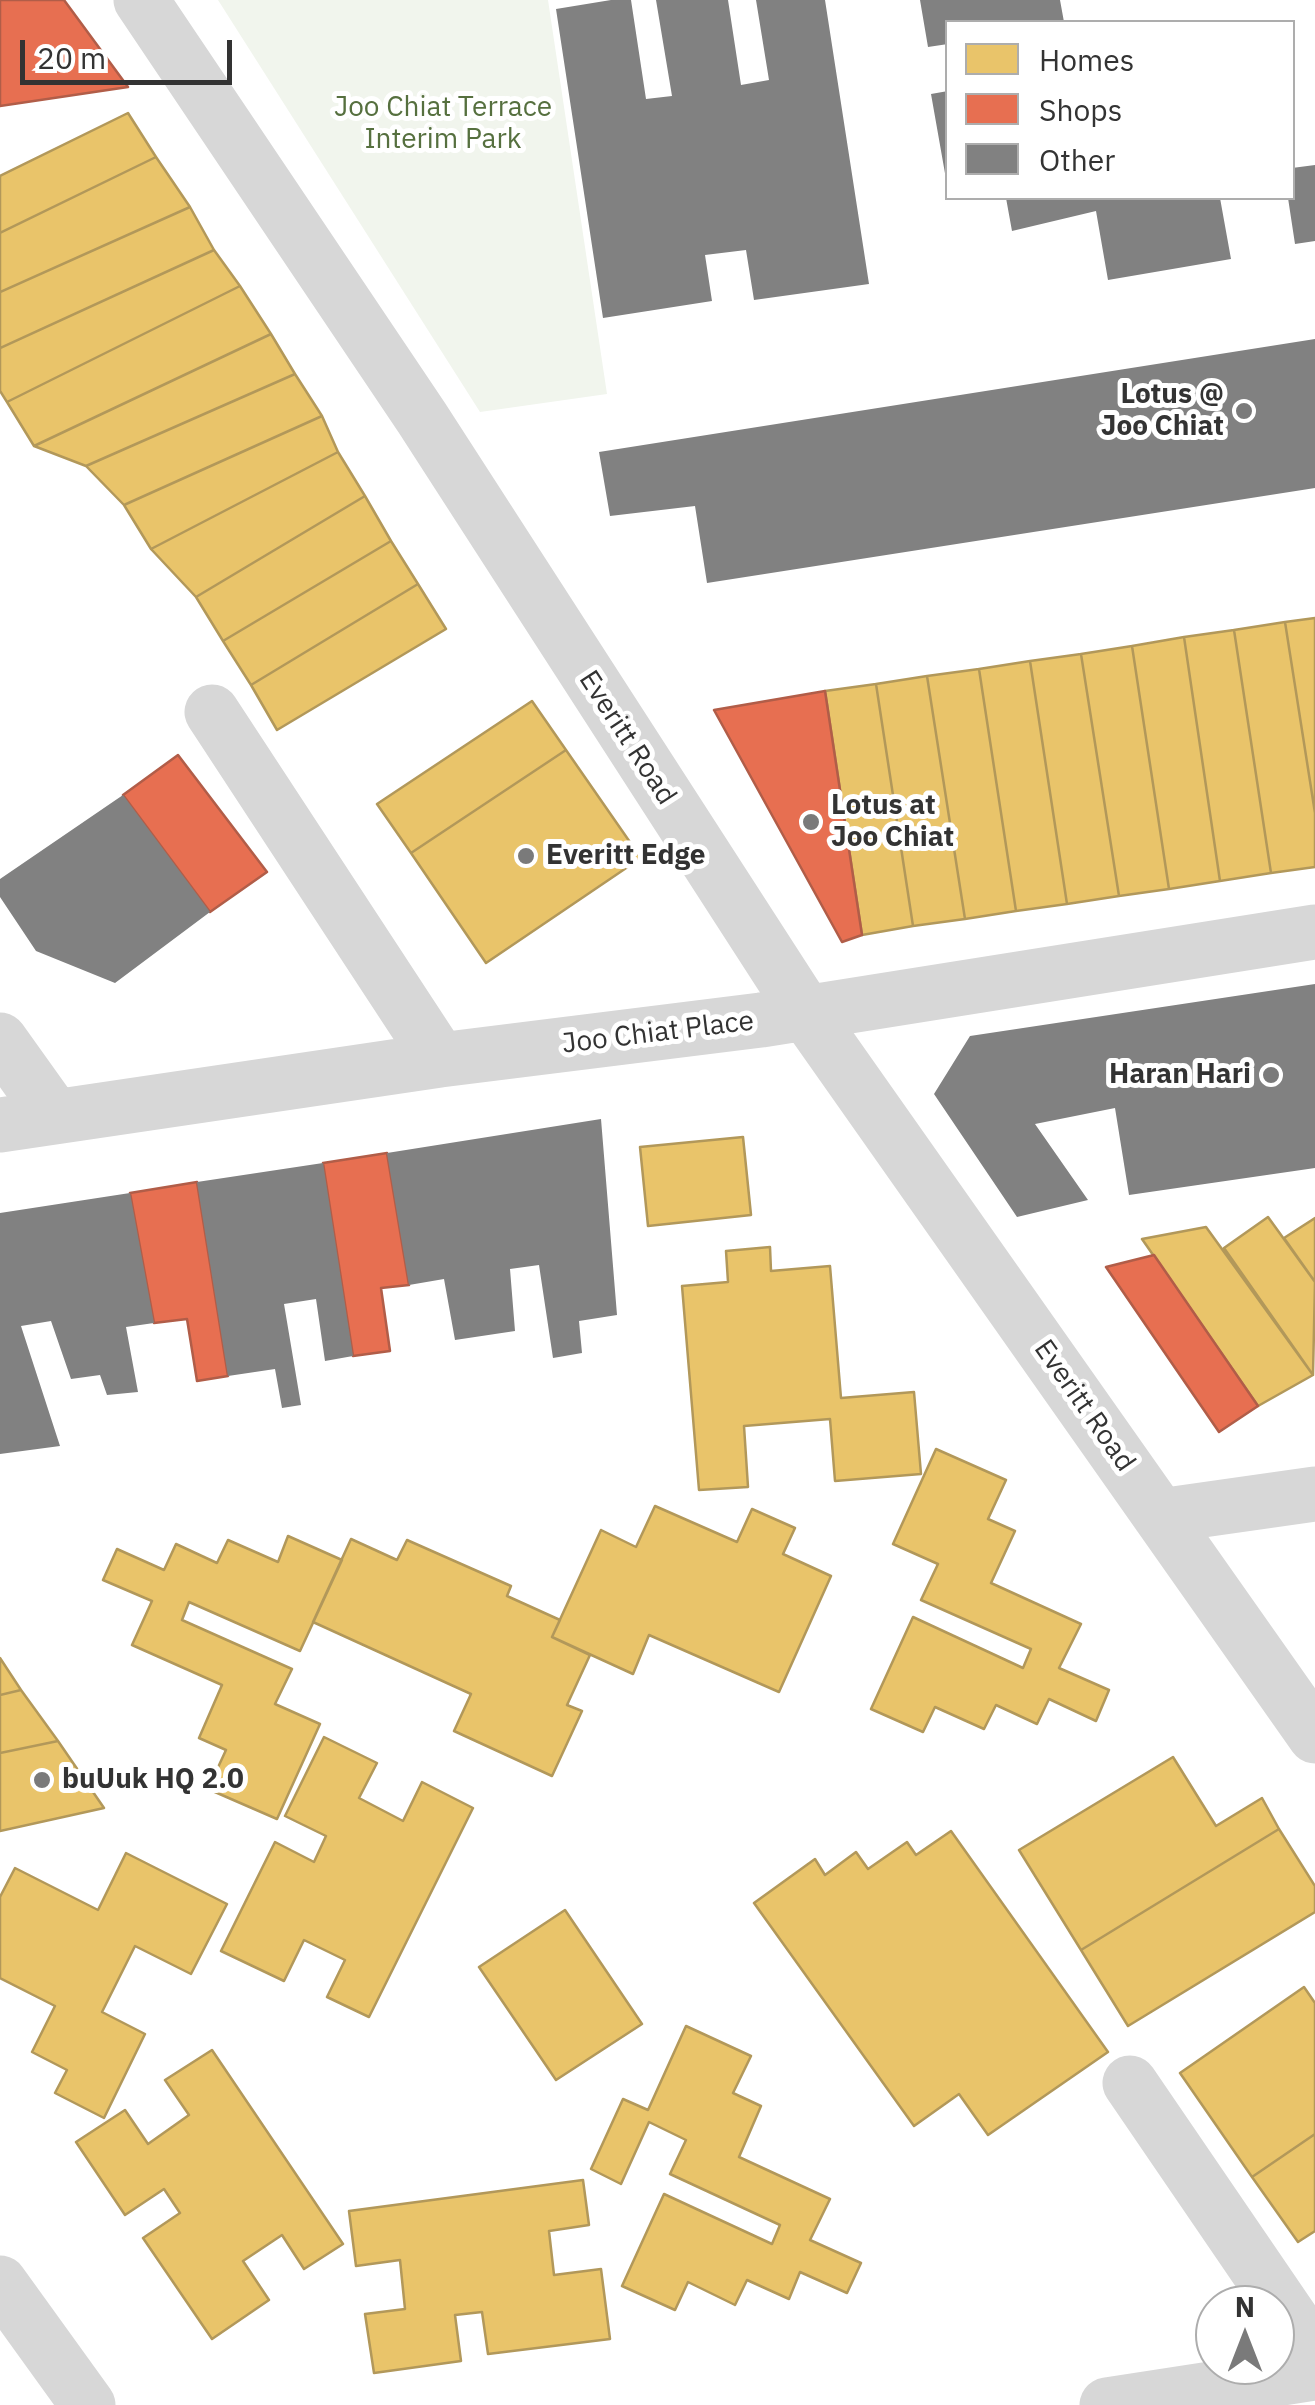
<!DOCTYPE html>
<html>
<head>
<meta charset="utf-8">
<style>
  body { margin:0 }
  #map { position:relative; width:1315px; height:2405px; overflow:hidden; background:#fff; font-family:"IBM Plex Sans",sans-serif }
  canvas { display:block }
  .legend { position:absolute; left:945px; top:20px; width:350px; height:180px; box-sizing:border-box; background:#fff; border:2px solid #adadad; margin:0; padding:12px 18px; list-style:none; font-size:30px; color:#333 }
  .legend li { display:flex; align-items:center; gap:20px; height:50px }
  .legend b { width:50px; border:2px solid #adadad }
  .north { position:absolute; left:1195px; top:2285px; width:100px; height:100px; box-sizing:border-box; background:#fff; border:2px solid #adadad; border-radius:50%; rotate:0deg; font-size:28px; font-weight:700; line-height:40px; text-align:center; color:#333 }
  .north::after { content:''; display:block; margin:auto; width:35px; height:45px; background:#7a7a7a; clip-path:polygon(50% 0,100% 100%,50% 72%,0 100%) }
  .scale { position:absolute; left:20px; top:40px; width:212px; height:45px; box-sizing:border-box; border:5px solid #333; border-top:0; padding-left:12px; font-size:30px; line-height:35px; white-space:nowrap; color:#333; -webkit-text-stroke:8px #fff; paint-order:stroke }
</style>
</head>
<body>
<div id="map">
<canvas width="1315" height="2405"></canvas>
<ul class="legend">
<li><b style="height:28px;background:#e9c46a"></b>Homes</li>
<li><b style="height:28px;background:#e76f51"></b>Shops</li>
<li><b style="height:28px;background:#818181"></b>Other</li>
</ul>
<div class="north">N</div>
<div class="scale">20 m</div>
</div>
<script>
const c = document.querySelector('canvas').getContext('2d');
c.lineJoin = 'round';
function fill(path, color) {
  c.fillStyle = color;
  c.fill(path, 'evenodd');
}
function strokePath(path, color, width, dash) {
  c.strokeStyle = color;
  c.lineWidth = width;
  c.lineCap = dash ? 'butt' : 'round';
  c.setLineDash(dash || []);
  c.stroke(path);
}
function write(font, color, halo, rows, align = 'center') {
  c.font = font + ' "IBM Plex Sans",sans-serif';
  c.lineWidth = 10;
  c.setLineDash([]);
  c.textBaseline = 'middle';
  c.strokeStyle = halo;
  c.fillStyle = color;
  for (const [text, x, y, turn = 0] of rows) {
    c.save();
    c.translate(x, y);
    c.rotate((+turn || 0) * Math.PI / 180);
    c.textAlign = isNaN(turn) ? turn : align;
    if (halo) c.strokeText(text, 0, 0);
    c.fillText(text, 0, 0);
    c.restore();
  }
}
fill(new Path2D(`
  M218,0h330l59,394 -127,18z`), '#f1f5ed');
const homes = new Path2D(`
  M128,113l28,44 -156,76v-57z
  M156,157l34,50 -190,85v-59z
  M190,207l24,43 -214,98v-56z
  M214,250l26,36 -233,116 -7,-11v-43z
  M240,286l31,48 -237,112 -27,-44z
  M271,334l24,40 -209,92 -52,-20z
  M295,374l27,42 -198,89 -38,-39z
  M322,416l16,36 -187,97 -27,-44z
  M338,452l27,44 -169,101 -45,-48z
  M365,496l26,45 -168,100 -27,-44z
  M391,541l27,43 -167,101 -28,-44z
  M418,584l28,45 -169,101 -26,-45z
  M1315,618v195l-30,-191z
  M1285,622l30,191v54l-44,6 -37,-243z
  M1234,630l37,243 -51,8 -36,-244z
  M1184,637l36,244 -51,8 -37,-243z
  M1132,646l37,243 -50,7 -38,-242z
  M1081,654l38,242 -52,8 -37,-243z
  M1030,661l37,243 -51,7 -37,-242z
  M979,669l37,242 -51,8 -38,-243z
  M927,676l38,243 -52,7 -37,-242z
  M876,684l37,242 -51,9 -37,-244z
  M532,701l34,49 -155,103 -34,-49z
  M566,750l75,108 -155,105 -75,-110z
  M743,1137l8,78 -103,11 -8,-79z
  M1268,1217l47,65 -2,93 -89,-127z
  M1315,1218v64l-31,-44z
  M1206,1227l107,148 -55,31 -116,-167z
  M770,1247l1,24 59,-5 11,132 73,-6 7,82 -86,7 -5,-62 -86,7 4,61 -49,3 -17,-204 46,-4 -2,-31z
  M936,1449l70,31 -18,39 27,12 -24,52 90,41 -22,44 50,22 -13,31 -47,-22 -12,25 -41,-19 -12,24 -49,-22 -12,25 -52,-23 42,-92 110,51 8,-19 -110,-49 17,-36 -45,-20z
  M655,1506l82,36 15,-33 43,19 -12,26 48,22 -52,116 -130,-57 -16,39 -81,-37 49,-107 35,17z
  M288,1536l54,24 -42,91 -111,-49 -7,18 110,49 -17,35 45,20 -43,95 -69,-30 18,-39 -27,-12 23,-53 -90,-40 20,-44 -49,-21 14,-31 47,21 12,-26 41,19 11,-23 50,22z
  M351,1539l46,21 10,-20 104,46 -4,10 53,24 -8,17 38,18 -23,50 15,6 -30,65 -98,-45 17,-37 -158,-72z
  M0,1658l21,32 -21,5z
  M21,1690l37,51 -58,12v-58z
  M324,1737l53,26 -18,35 44,23 19,-39 51,26 -104,209 -42,-20 18,-37 -41,-20 -20,41 -63,-30 54,-109 39,20 12,-26 -41,-20z
  M58,1741l46,67 -104,23v-78z
  M1173,1757l43,69 46,-28 17,31 -198,121 -62,-100z
  M1279,1829l36,57v26l-187,114 -47,-76z
  M951,1831l157,221 -120,83 -29,-41 -45,32 -160,-223 61,-44 10,16 31,-23 12,17 39,-27 9,13z
  M126,1853l101,51 -36,70 -56,-28 -33,66 43,22 -41,84 -49,-25 12,-23 -35,-18 23,-46 -55,-28v-81l15,-29 83,42z
  M565,1910l77,114 -86,56 -77,-113z
  M1304,1987l11,16v131l-63,43 -72,-104z
  M686,2026l65,30 -18,37 28,13 -22,51 91,42 -20,41 51,23 -14,30 -47,-21 -11,27 -42,-19 -12,25 -47,-23 -13,28 -53,-24 42,-92 108,50 8,-19 -110,-51 16,-34 -37,-18 -28,62 -30,-15 32,-70 25,11z
  M212,2050l131,194 -39,25 -22,-34 -39,26 26,39 -57,39 -69,-101 37,-25 -16,-24 -39,26 -49,-73 49,-32 23,34 41,-29 -24,-35z
  M1315,2134v97l-17,11 -46,-65z
  M583,2180l6,45 -40,6 5,44 47,-6 9,70 -122,15 -6,-42 -27,3 6,46 -87,12 -9,-59 40,-5 -5,-49 -44,6 -7,-55z`);
fill(homes, '#e9c46a');
strokePath(homes, '#b2985a', 2.5);
const shops = new Path2D(`
  M0,0h64l64,87 -128,19z
  M825,691l37,244 -20,7 -128,-232z
  M178,755l89,117 -57,40 -87,-117z
  M387,1153l22,132 -28,3 9,63 -37,5 -30,-193z
  M197,1182l31,194 -31,5 -10,-62 -33,4 -24,-130z
  M1154,1255l104,151 -39,26 -113,-165z`);
fill(shops, '#e76f51');
strokePath(shops, '#b15d48', 2.5);
fill(new Path2D(`
  M611,0h20l15,99 26,-3 -16,-96h72l13,85 28,-5 -13,-80h69l44,284 -115,16 -8,-50 -41,5 7,46 -109,17 -47,-309z
  M920,0h140l4,22h-116v22l-20,3z
  M948,91v88h-2l-15,-85z
  M1315,165v76l-20,3 -7,-46h4v-30z
  M1006,198h214l11,61 -123,21 -12,-69 -84,20z
  M1315,339v149l-608,95 -12,-77 -85,10 -11,-64z
  M123,795l87,117 -95,71 -79,-32 -36,-54v-18z
  M1315,984v184l-186,27 -14,-87 -80,16 53,76 -71,17 -83,-123 36,-58z
  M601,1119l16,196 -38,6 3,32 -29,5 -14,-93 -29,4 5,62 -60,9 -11,-61 -35,6 -22,-132z
  M323,1163l30,193 -28,5 -9,-62 -32,5 17,101 -19,3 -7,-39 -47,7 -31,-194z
  M130,1193l24,130 -28,4 12,65 -31,3 -7,-20 -29,4 -20,-58 -30,5 39,120 -60,8v-241z`), '#818181');
strokePath(new Path2D(`
  M141,0l281,418 384,595 509,723
  M212,712l228,348
  M0,1040l55,77
  M0,1125l440,-65 321,-40 554,-88
  M1160,1516l155,-22
  M1130,2083l185,271
  M0,2283l88,122
  M1107,2405l208,-32`), '#d7d7d7', 55);
for (const [x, y, r, color] of [
  [1244,411,10,"#7a7a7a"],
  [811,822,10,"#7a7a7a"],
  [526,856,10,"#7a7a7a"],
  [1271,1075,10,"#7a7a7a"],
  [42,1780,10,"#7a7a7a"]
]) {
  const dot = new Path2D();
  dot.arc(x, y, r, 0, 2 * Math.PI);
  c.fillStyle = color;
  c.fill(dot);
  strokePath(dot, '#fff', 4);
}
write('28px', '#56703f', '#fff', [
  ["Joo Chiat Terrace",443,108],
  ["Interim Park",443,140]
]);
write('bold 28px', '#333', '#fff', [
  ["Lotus @",1224,395,"right"],
  ["Joo Chiat",1224,427,"right"],
  ["Lotus at",831,806],
  ["Joo Chiat",831,838],
  ["Everitt Edge",546,856],
  ["Haran Hari",1251,1075,"right"],
  ["buUuk HQ 2.0",62,1780]
], 'left');
write('28px', '#333', '#fff', [
  ["Everitt Road",627,738,57],
  ["Joo Chiat Place",658,1033,-7],
  ["Everitt Road",1084,1406,55]
]);
</script>
</body>
</html>
